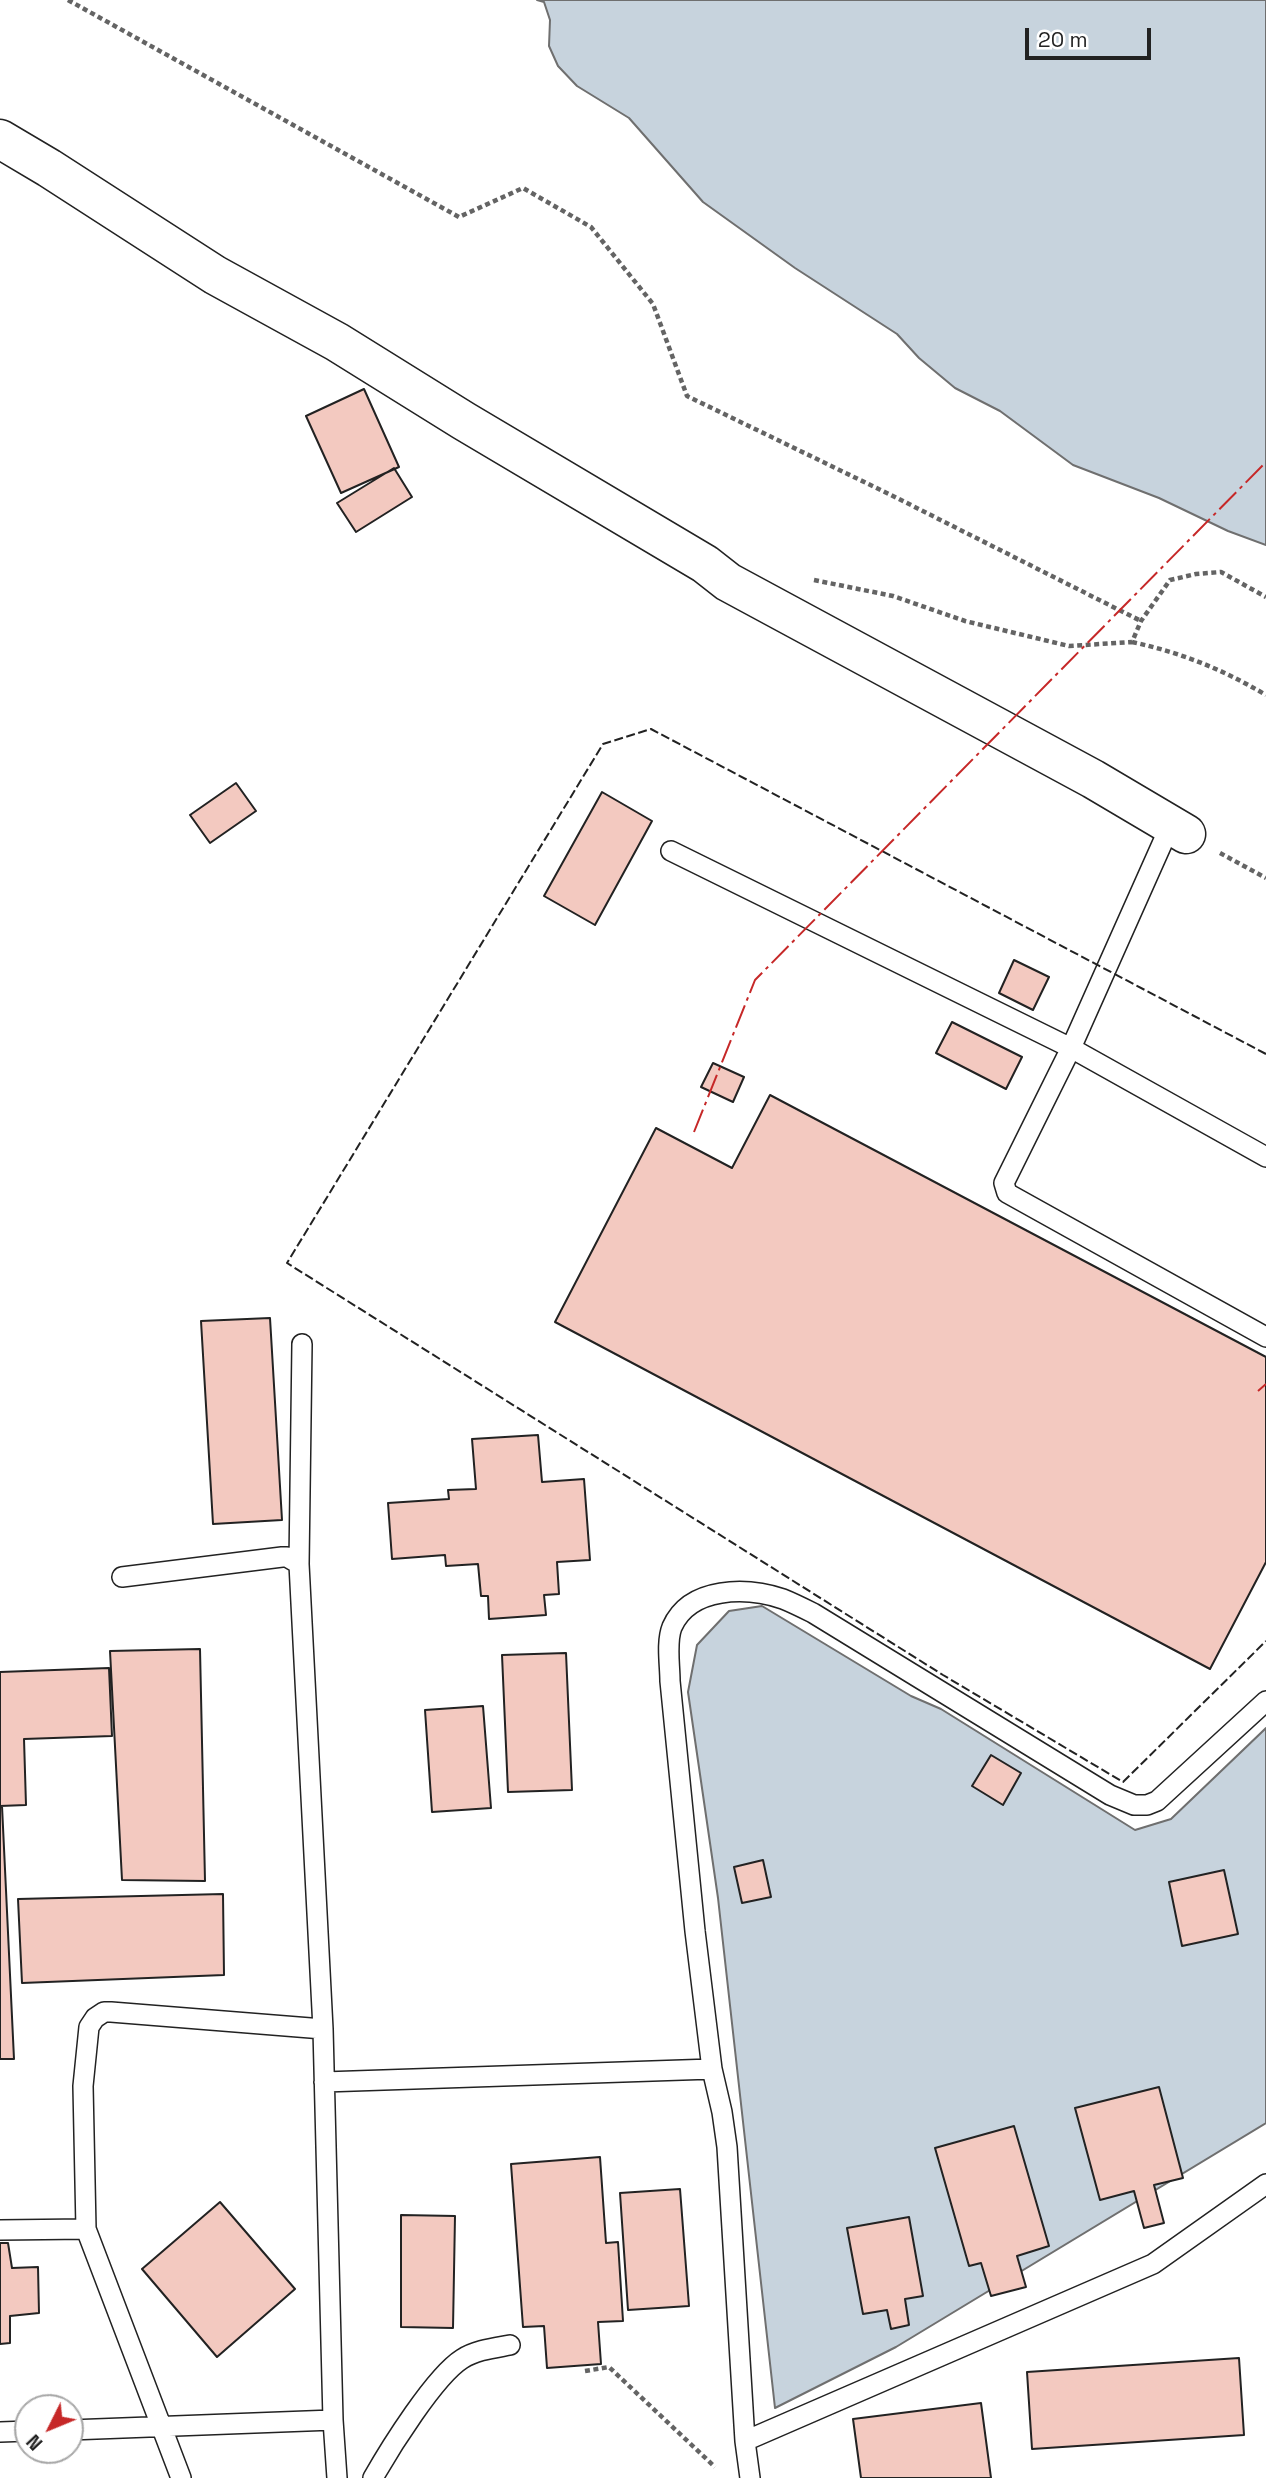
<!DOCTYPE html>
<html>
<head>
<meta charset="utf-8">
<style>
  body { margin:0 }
  #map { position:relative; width:1266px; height:2478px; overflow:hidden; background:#fff; font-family:"Space Grotesk",sans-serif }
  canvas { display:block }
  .north { position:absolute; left:14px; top:2394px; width:70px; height:70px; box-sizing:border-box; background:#fff; border:2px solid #a7a7a7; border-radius:50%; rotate:227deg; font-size:19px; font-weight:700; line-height:28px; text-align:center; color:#222 }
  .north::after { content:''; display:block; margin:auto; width:24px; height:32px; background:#c62828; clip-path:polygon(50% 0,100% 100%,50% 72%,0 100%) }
  .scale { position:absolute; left:1025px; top:28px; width:126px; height:32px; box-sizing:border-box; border:4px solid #222; border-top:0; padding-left:9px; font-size:21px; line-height:24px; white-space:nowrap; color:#222; -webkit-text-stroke:5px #fff; paint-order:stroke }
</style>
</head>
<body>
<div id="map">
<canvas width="1266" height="2478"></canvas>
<div class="north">N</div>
<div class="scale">20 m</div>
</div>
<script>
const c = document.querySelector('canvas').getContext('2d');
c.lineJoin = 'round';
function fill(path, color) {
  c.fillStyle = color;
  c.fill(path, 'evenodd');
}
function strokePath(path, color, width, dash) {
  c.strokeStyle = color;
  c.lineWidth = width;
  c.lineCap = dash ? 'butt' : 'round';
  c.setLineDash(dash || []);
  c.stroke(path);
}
const water = new Path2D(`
  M537,0h729v545l-38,-14 -69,-33 -86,-33 -73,-54 -45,-23 -36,-30 -22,-24 -102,-66 -92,-66 -74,-84 -52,-32 -19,-20 -9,-20 1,-26 -6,-18z
  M762,1606l149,90 30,13 194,121 36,-11 95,-91v395l-370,224 -121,61 -57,-510 -30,-206 9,-47 32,-34z`);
fill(water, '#c7d3dd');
strokePath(water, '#6f6f6f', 2);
const building = new Path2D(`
  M364,389l35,78 -58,26 -35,-77z
  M394,468l18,29 -56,35 -19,-29z
  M236,783l20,28 -46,32 -20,-28z
  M602,792l50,29 -57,104 -51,-29z
  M1014,960l35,17 -16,33 -34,-17z
  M952,1022l70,35 -16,32 -70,-36z
  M713,1063l31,14 -11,25 -32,-15z
  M770,1095l496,262v205l-56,107 -655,-347 101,-194 76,40z
  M270,1318l12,202 -69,4 -12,-203z
  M538,1435l4,47 42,-3 6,81 -33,2 2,32 -15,1 2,20 -57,4 -1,-23h-7l-3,-32 -32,2 -1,-11 -53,4 -4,-56 61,-4 -1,-9 28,-1 -4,-50z
  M200,1649l5,232 -83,-1 -12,-229z
  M566,1653l6,137 -64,2 -6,-137z
  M109,1668l3,68 -88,3 2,66 -26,1v-134z
  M483,1706l8,102 -59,4 -7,-102z
  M991,1755l30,18 -18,32 -31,-19z
  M2,1806l12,253h-14v-252z
  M763,1860l8,37 -29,6 -8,-36z
  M1224,1870l14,64 -56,12 -13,-64z
  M223,1894l1,81 -202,8 -4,-84z
  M1159,2087l24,91 -29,7 10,38 -20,5 -10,-37 -34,9 -25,-92z
  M1014,2126l35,120 -32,10 9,31 -35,9 -10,-33 -12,3 -34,-118z
  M600,2157l6,86 12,-1 5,79 -25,1 3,42 -54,4 -3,-42 -21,1 -12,-163z
  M680,2189l9,117 -61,4 -8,-117z
  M220,2202l75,87 -78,68 -75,-88z
  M401,2215l54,1 -2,112 -52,-1z
  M909,2217l14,79 -18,3 4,26 -18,4 -4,-19 -24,4 -16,-86z
  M0,2243h8l4,25 26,-1 1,46 -29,3v27l-10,1z
  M1239,2358l5,77 -212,14 -5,-77z
  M981,2403l10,75h-130l-8,-59z`);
fill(building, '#f3c9c0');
strokePath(building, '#222', 2);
const lane = new Path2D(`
  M1170,826l-99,222 -67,135 3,10 259,144
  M671,851l400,197 195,109
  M299,1564l3,-220
  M122,1577l160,-20h5l12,7 24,465 10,391 4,58
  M712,2069l-17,-138 -25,-250c0,-16 -4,-39 2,-54 18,-41 75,-40 111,-28 10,4 20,9 30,14l297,182 24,10h13l10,-4 109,-100
  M324,2082l388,-13 10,43 5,35 18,294 5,37
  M0,2230l86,-1
  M70,2430l263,-10
  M0,2432l28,-1
  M745,2441l408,-177 113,-80
  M181,2478l-95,-249 -3,-143 6,-59 6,-9 9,-6h7l212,17
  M373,2478c17,-30 62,-102 89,-119 14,-9 32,-11 48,-14`);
const street = new Path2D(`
  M0,139l49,29 166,107 122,67 127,79 241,143 23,18 365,197 93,55`);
strokePath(lane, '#222', 22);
strokePath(street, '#222', 41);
strokePath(new Path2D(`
  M68,0l391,217 64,-29 68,39 62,77 34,92 204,99 250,126
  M814,580l79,16 72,25 104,25 63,-4 9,-21 29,-41 26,-6 25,-2 45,25
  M1132,642c50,11 90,27 134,53
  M1220,853l46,25
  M585,2371l24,-4 106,100`), '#646464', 4.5, [5, 3.5]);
strokePath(lane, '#fff', 19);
strokePath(street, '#fff', 38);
strokePath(new Path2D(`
  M1266,1054l-615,-325 -48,15 -316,519 656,412 180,107 143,-141`), '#222', 2, [9, 3.5]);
strokePath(new Path2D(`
  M694,1132l61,-152 511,-518
  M1258,1391l8,-7`), '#c62828', 2, [24, 5, 3.5, 5]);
</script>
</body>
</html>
